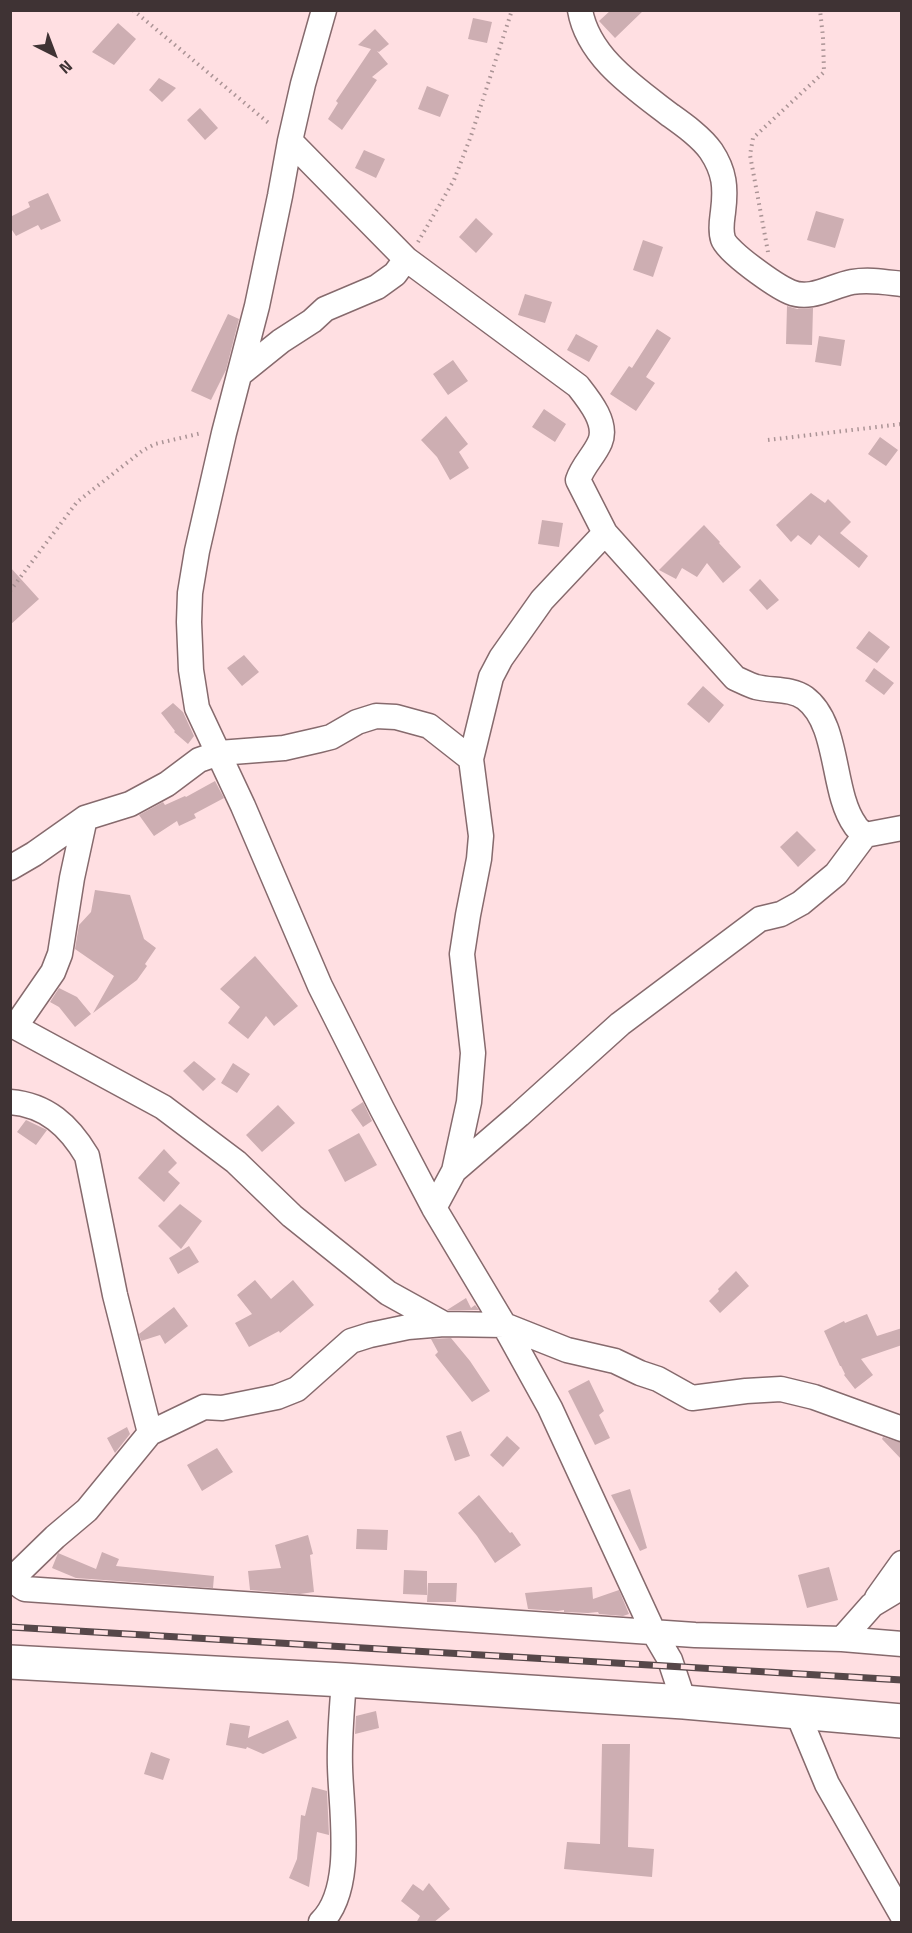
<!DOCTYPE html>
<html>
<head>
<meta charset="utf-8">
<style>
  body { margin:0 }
  #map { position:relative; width:912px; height:1933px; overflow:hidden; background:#ffdfe2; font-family:"Titillium Web",sans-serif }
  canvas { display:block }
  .frame { position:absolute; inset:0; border:12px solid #3f3334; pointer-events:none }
  .north { position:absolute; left:24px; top:24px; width:60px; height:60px; -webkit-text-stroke:4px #ffdfe2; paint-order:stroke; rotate:138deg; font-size:16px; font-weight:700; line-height:24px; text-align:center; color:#3f3334 }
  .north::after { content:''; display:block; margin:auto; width:21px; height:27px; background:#3f3334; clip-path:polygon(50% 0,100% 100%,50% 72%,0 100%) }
</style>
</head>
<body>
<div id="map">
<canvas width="912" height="1933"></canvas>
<div class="frame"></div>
<div class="north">N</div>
</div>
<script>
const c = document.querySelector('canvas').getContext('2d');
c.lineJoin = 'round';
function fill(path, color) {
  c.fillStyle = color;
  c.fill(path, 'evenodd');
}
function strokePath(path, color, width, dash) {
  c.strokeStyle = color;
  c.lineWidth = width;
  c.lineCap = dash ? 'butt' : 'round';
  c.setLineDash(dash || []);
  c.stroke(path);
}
fill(new Path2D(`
  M611,10h33l-29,28 -16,-17z
  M473,18l19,4 -5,21 -19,-4z
  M118,23l18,16 -22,26 -22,-13z
  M375,29l14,15 -10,8 -2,-1 11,13 -16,13 5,3 -35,50 -14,-11 10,-16 -2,-2 35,-52 -13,-4z
  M159,78l17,10 -14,14 -13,-12z
  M427,86l22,9 -9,22 -22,-8z
  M200,108l18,20 -13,12 -18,-20z
  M364,150l21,9 -9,19 -21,-10z
  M48,193l13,28 -20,9 -3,-5 -22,11 -6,-9v-10l20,-10 -2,-5z
  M816,211l28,8 -9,29 -28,-8z
  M476,218l17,16 -17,19 -17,-16z
  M643,240l20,7 -10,30 -20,-7z
  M525,294l27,8 -7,21 -27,-8z
  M787,306l10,3 16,-1 -1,37 -26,-1z
  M228,314l11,5 -13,51 -15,30 -20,-9z
  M657,329l14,9 -25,39 9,6 -19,28 -26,-17 19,-28 3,2z
  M576,334l22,12 -9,16 -22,-12z
  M819,336l26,4 -4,26 -26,-4z
  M453,360l15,21 -20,14 -15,-21z
  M544,409l22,15 -11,18 -23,-15z
  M446,416l22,28 -9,8 10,16 -19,12 -13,-23 -16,-17z
  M880,437l18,13 -12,16 -18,-12z
  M811,493l14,10 3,-4 23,23 -11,11 28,23 -9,12 -40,-33 -8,10 -13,-10 -7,7 -15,-17z
  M542,520l21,3 -4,24 -21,-3z
  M704,525l16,17 -1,1 22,24 -18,16 -16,-20 -10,14 -15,-9 -6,11 -17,-9z
  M10,567l29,32 -29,26z
  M760,579l19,21 -12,10 -18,-20z
  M869,631l21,16 -13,16 -21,-15z
  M244,655l15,17 -17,14 -15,-18z
  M874,668l20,15 -10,12 -19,-14z
  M703,686l21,19 -15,18 -22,-19z
  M173,703l10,9 11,24 -6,8 -14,-12 1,-1 -14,-18z
  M215,781l9,17 -30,16 2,4 -17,8 -2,-5 -23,15 -15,-21 24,-13 2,3 20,-9 1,1z
  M797,831l19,19 -18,17 -18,-20z
  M95,890l35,5 14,44 12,9 -11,16 2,2 -10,14 -44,33 21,-37 -39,-27 4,-24 12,-13z
  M255,956l43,50 -24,20 -8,-10 -18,23 -20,-16 12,-16 -20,-18z
  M59,988l18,9 14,17 -16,13 -16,-20 -9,-5z
  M194,1061l22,18 -13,12 -20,-20z
  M233,1063l17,11 -13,19 -16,-10z
  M363,1102l9,19 -9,6 -12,-17z
  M278,1105l17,18 -33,29 -16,-17z
  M26,1120l21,10 -11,15 -19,-13z
  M359,1133l18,32 -32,17 -17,-32z
  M164,1149l13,14 -9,9 12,11 -16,19 -26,-24z
  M180,1204l22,17 -21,28 -23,-23z
  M189,1246l10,16 -21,12 -9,-16z
  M736,1271l13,15 -29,27 -11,-12 10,-10 -1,-2z
  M255,1280l16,19 22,-19 21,25 -34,28 -1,-2 -30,16 -14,-24 17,-9 -15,-19z
  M466,1298l5,10 4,-3 4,5h-32z
  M174,1307l14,19 -23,18 -5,-9 -19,6 -2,-7z
  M867,1314l10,22 25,-8v17l-41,14 12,16 -18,14 -11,-14 1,-1 -4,-8h-1l-16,-35 20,-10 1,2z
  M451,1338l19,23 20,30 -18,11 -37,-47 3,-3 -7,-13z
  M589,1380l15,31 -5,4 11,23 -15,7 -27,-54z
  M127,1427l3,7 -15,19 -8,-15z
  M461,1431l9,25 -15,5 -9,-25z
  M507,1436l13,12 -17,19 -13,-12z
  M883,1437l19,6v17l-20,-21z
  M217,1448l16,24 -31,19 -15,-26z
  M630,1489l17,59 -7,3 -29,-56z
  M479,1495l31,38 2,-1 9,13 -26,18 -18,-27 -19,-23z
  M357,1529l31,1 -1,20 -31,-1z
  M308,1535l5,19 -3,1 4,37 -14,2 -50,-4 -2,-19 33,-3 -6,-23z
  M102,1552l17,7 -3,7 98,10 -1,12 -137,-10 -24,-10 6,-15 38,16z
  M829,1567l9,33 -31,8 -9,-33z
  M404,1570l23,1v24l-24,-1z
  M428,1583h29l-1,19h-29z
  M592,1587l1,12 26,-9 10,24 -6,2 -24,-2 -1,-2 -10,1 -24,-1v-2l-6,1 -30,-2 -3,-16z
  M376,1711l3,17 -24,6 1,-18z
  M288,1720l9,18 -34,16 -16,-7 -1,2 -20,-4 4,-22 20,3 -2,12z
  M602,1744h28l-2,103 26,2 -2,28 -88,-8 3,-27 33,2z
  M151,1752l19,7 -7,21 -19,-6z
  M312,1787l15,4 2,44 -12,-3 -8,55 -20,-9 8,-19 4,-44 4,1z
  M429,1883l21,26 -17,14h-17l4,-7 -19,-15 12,-17 10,7z`), '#cdaeb2');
const street = new Path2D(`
  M324,10l-21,74 -13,57 -10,55 -23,110 -33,127 -27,118 -7,42 -1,29 2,48 6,38 46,98 77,180 62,123 52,99 70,117 46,83 103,223 17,29 14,42
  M580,10c8,47 55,78 90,105 14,10 31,22 41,36 14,21 15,37 12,61 -1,8 -3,18 0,27 4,13 53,47 67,53 21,9 41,-6 62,-10 17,-3 33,0 50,2
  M290,141l116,118 172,127c11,14 30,37 22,56 -6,14 -17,23 -22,38l27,53 130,145c7,3 14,7 21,9 16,4 35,1 49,11 35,26 26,94 50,127 2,4 7,7 10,10
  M240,374l41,-33 31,-20 13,-12 52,-22 18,-13 11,-15
  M10,868l24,-14 51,-36 45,-14 37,-20 32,-24 20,-7 65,-5 35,-8 12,-3 26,-15 19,-6 20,1 33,9 42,33
  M10,1024l153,83 73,55 56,54 96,77 56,31
  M15,1027l38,-55 7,-18 12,-76 13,-60
  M10,1102c37,3 59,24 77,54l28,139 35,138
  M454,1171l65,-56 101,-91 140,-105 21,-5 20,-11 35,-29 29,-39 37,-7
  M434,1208l20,-37 15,-69 4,-49 -11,-99 6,-39 11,-56 2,-23 -10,-77 20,-82 10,-19 41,-58 63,-67
  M902,1429l-88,-32 -33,-8 -35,2 -54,7 -34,-19 -18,-6 -25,-12 -48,-11 -63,-25 -60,-1 -36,3 -38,8 -19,6 -54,48 -20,8 -55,11 -18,-1 -54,26 -63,77 -32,27 -36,35c-3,8 -2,13 6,17l670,46 147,4 60,5
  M877,1598l25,-35
  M842,1639l30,-34 30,-18
  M797,1712l30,72 75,131
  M321,1922c34,-33 20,-111 19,-155 -1,-29 2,-58 4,-87`);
const secondary = new Path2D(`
  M10,1662l334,18 340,22 218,19`);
strokePath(street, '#866a6d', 27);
strokePath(secondary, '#866a6d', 36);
strokePath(new Path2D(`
  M133,10l138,115
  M418,242l36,-62 17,-44 41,-126
  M768,252l-18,-97 3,-17 71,-66 -1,-35 -3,-27
  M768,440l134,-16
  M10,591l67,-89 65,-51 13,-7 47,-11`), '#aa9395', 4, [1.5, 4.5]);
strokePath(street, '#fff', 24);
strokePath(secondary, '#fff', 33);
const rail = new Path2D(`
  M10,1627l892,53`);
strokePath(rail, '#564749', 7);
strokePath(rail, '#ffdfe2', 4.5, [14]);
</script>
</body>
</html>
